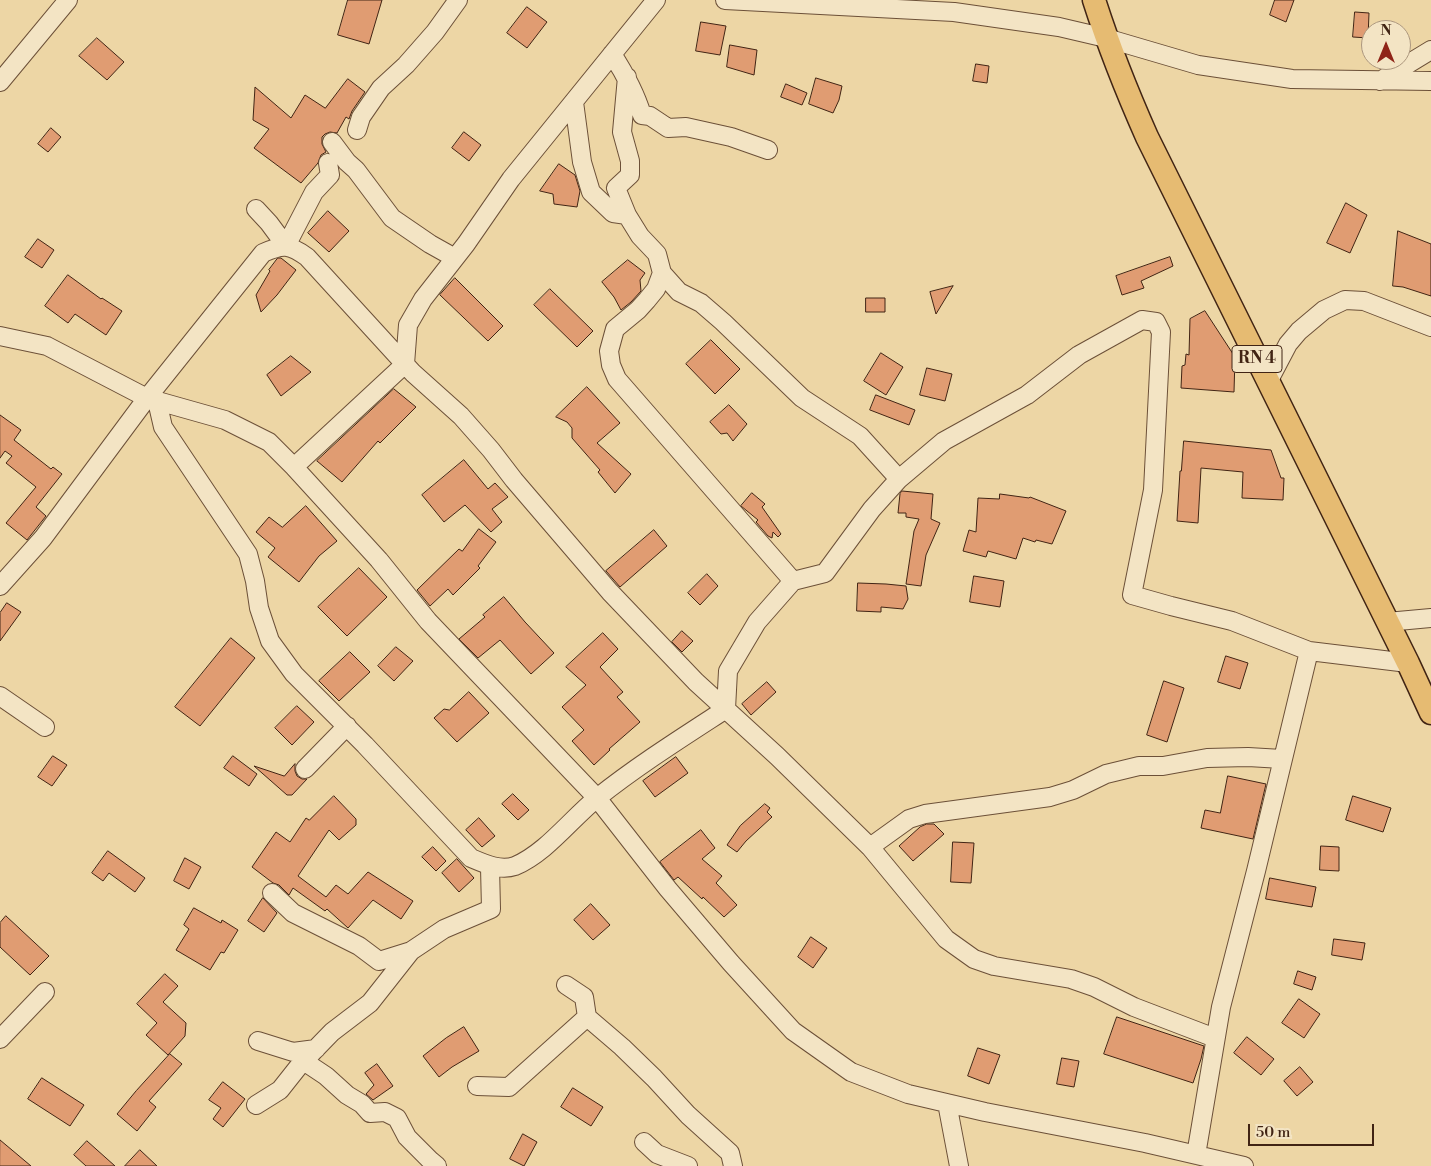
<!DOCTYPE html>
<html>
<head>
<meta charset="utf-8">
<style>
  body { margin:0 }
  #map { position:relative; width:1431px; height:1166px; overflow:hidden; background:#edd6a5; font-family:"Libre Bodoni",serif }
  canvas { display:block }
  .north { position:absolute; left:1361px; top:20px; width:50px; height:50px; box-sizing:border-box; background:#f3e4c4; border:1px solid #ac977e; border-radius:50%; rotate:0deg; font-size:14px; font-weight:700; line-height:20px; text-align:center; color:#412414 }
  .north::after { content:''; display:block; margin:auto; width:18px; height:22px; background:#8f2418; clip-path:polygon(50% 0,100% 100%,50% 72%,0 100%) }
  .scale { position:absolute; left:1248px; top:1124px; width:126px; height:22px; box-sizing:border-box; border:2px solid #412414; border-top:0; padding-left:6px; font-size:15px; line-height:18px; white-space:nowrap; color:#412414; -webkit-text-stroke:4px #f3e4c4; paint-order:stroke }
</style>
</head>
<body>
<div id="map">
<canvas width="1431" height="1166"></canvas>
<div class="north">N</div>
<div class="scale">50 m</div>
</div>
<script>
const c = document.querySelector('canvas').getContext('2d');
c.lineJoin = 'round';
function fill(path, color) {
  c.fillStyle = color;
  c.fill(path, 'evenodd');
}
function strokePath(path, color, width, dash) {
  c.strokeStyle = color;
  c.lineWidth = width;
  c.lineCap = dash ? 'butt' : 'round';
  c.setLineDash(dash || []);
  c.stroke(path);
}
function write(font, color, halo, rows, align = 'center') {
  c.font = font + ' "Libre Bodoni",serif';
  c.lineWidth = 4.5;
  c.setLineDash([]);
  c.textBaseline = 'middle';
  c.strokeStyle = halo;
  c.fillStyle = color;
  for (const [text, x, y, turn = 0] of rows) {
    c.save();
    c.translate(x, y);
    c.rotate((+turn || 0) * Math.PI / 180);
    c.textAlign = isNaN(turn) ? turn : align;
    if (halo) c.strokeText(text, 0, 0);
    c.fillText(text, 0, 0);
    c.restore();
  }
}
const building = new Path2D(`
  M348,0h34l-13,44 -31,-9z
  M1275,0h19l-8,22 -16,-7z
  M527,7l20,15 -20,26 -20,-15z
  M1355,12l14,1 -1,25 -15,-1z
  M701,22l25,4 -6,29 -24,-4z
  M97,38l27,24 -17,18 -28,-24z
  M730,45l27,5 -3,25 -27,-8z
  M976,64l13,2 -2,17 -14,-2z
  M816,78l26,8 -3,14 -6,13 -24,-9z
  M348,79l17,13 -13,19 -3,8 -3,-2 -9,16 -7,-1 -5,2 -3,3v7l4,8 -5,3 -3,8 -17,20 -47,-35 15,-19 -16,-9 2,-33 36,31 14,-23 20,13z
  M786,84l21,9 -5,12 -21,-8z
  M51,128l10,9 -13,15 -10,-8z
  M464,132l17,13 -12,16 -17,-13z
  M559,164l16,11 5,16 -3,16 -23,-3 -1,-10 -13,-3z
  M1346,203l21,12 -17,38 -23,-10z
  M328,211l21,20 -20,21 -21,-19z
  M1398,231l33,13v52l-28,-9 -10,-1z
  M38,239l16,11 -12,18 -17,-11z
  M1170,257l3,9 -32,15 3,7 -22,7 -6,-19z
  M278,258h3l15,12 -19,25 -16,17 -5,-17 14,-24 -1,-1z
  M628,260l17,13 -5,7 1,11 -10,11 -10,8 -7,-13 -12,-15z
  M68,275l33,24 1,-1 20,13 -16,24 -31,-21 -7,9 -23,-17z
  M455,278l48,48 -15,15 -48,-46z
  M953,286l-17,28 -6,-22z
  M550,289l43,42 -16,16 -43,-42z
  M866,298h19v14h-19z
  M1205,311l30,46 -1,35 -53,-4 1,-22 3,-1 1,-11 3,1 1,-36z
  M711,340l29,29 -25,25 -29,-30z
  M881,353l22,14 -17,28 -22,-14z
  M291,356l20,16 -30,24 -14,-21z
  M927,368l25,6 -7,27 -25,-6z
  M587,387l33,36 -23,20 34,31 -16,19 -17,-21 2,-2 -28,-32v-10l-5,-6 -11,-5z
  M394,389l22,18 -36,36 -2,-2 -36,41 -25,-21z
  M876,395l39,15 -6,15 -39,-15z
  M729,405l18,19 -14,17 -6,-8 -6,1 -11,-12z
  M0,415l21,15 -7,10 37,29 2,-2 9,7 -26,33 10,9 -19,24 -21,-17 30,-36 -30,-24 6,-7 -7,-5 -5,7z
  M1184,441l87,9 10,28h3l-1,22 -41,-2 1,-26 -42,-4 -3,55 -21,-2 3,-50h1z
  M464,460l24,29 7,-6 13,14 -16,12 10,13 -11,10 -26,-27 -21,17 -22,-27z
  M902,491l31,3 -2,25 9,4 -14,32 -5,31 -15,-2 8,-53 5,-12 -13,-2v-4h-8l2,-19z
  M752,493l13,11 -3,3 19,27 -3,3 -5,-5 -1,6 -4,-2 -12,-14 2,-2 -17,-14z
  M1000,494l29,4 1,-1 36,14 -14,33 -16,-4 -1,2 -12,-4 -7,21 -28,-8 -2,6 -23,-6 6,-21 7,2 2,-34 21,1z
  M306,506l31,35 -18,15 -20,26 -31,-25 7,-9 -19,-16 13,-15 13,10z
  M479,529l17,13 -18,24 2,2 -27,27 -5,-6 -18,17 -13,-16 42,-41 3,2z
  M654,530l13,16 -47,41 -14,-16z
  M359,568l28,29 -40,39 -29,-29z
  M707,574l11,12 -18,19 -12,-12z
  M974,576l30,5 -4,26 -30,-5z
  M858,583l28,1 20,2 2,13 -5,10 -22,-2v5l-24,-1z
  M504,597l21,25 29,31 -23,21 -31,-34 -22,18 -19,-19 26,-22 -2,-2z
  M7,603l14,9 -21,29v-28z
  M682,631l11,10 -11,11 -10,-10z
  M603,633l15,16 -18,18 23,25 -6,5 23,25 -31,27 1,1 -16,15 -22,-24 12,-11 -22,-23 24,-22 -20,-18z
  M231,638l24,20 -55,68 -25,-19z
  M396,647l17,14 -19,20 -16,-15z
  M350,652l20,20 -31,29 -20,-20z
  M1226,656l22,7 -8,26 -22,-7z
  M1164,681l20,7 -17,54 -20,-7z
  M767,682l9,10 -25,23 -9,-11z
  M469,692l20,21 -32,29 -23,-24 10,-9 5,1z
  M297,706l17,16 -22,23 -17,-17z
  M53,756l14,9 -15,21 -14,-9z
  M233,756l24,18 -8,12 -25,-18z
  M676,757l12,16 -33,24 -12,-16z
  M295,764v7l2,5 5,3h5l-15,16h-5l-33,-29 30,10z
  M1228,776l38,8 -13,55 -52,-11 4,-18 15,3z
  M513,794l16,16 -11,10 -16,-16z
  M334,796l22,23v6l-17,15 -10,-10 -31,46 28,21 10,-12 12,9 20,-22 45,29 -12,18 -28,-19 -25,28 -21,-19 -2,2 -32,-23 -4,7 -10,-10 -6,-2 -21,-16 24,-35 14,10 16,-24 3,2z
  M1353,796l38,12 -8,24 -37,-12z
  M765,804l5,4 -3,4 5,5 -26,24 -9,11 -10,-7 13,-19z
  M479,818l16,18 -13,11 -16,-17z
  M927,824h7l10,10 -31,27 -14,-15 21,-19z
  M701,830l14,18 -13,11 20,17 -6,7 21,22 -13,12 -21,-20 -1,2 -24,-22 -4,3 -14,-18z
  M953,842l21,1 -3,40 -20,-1z
  M1321,846l18,1v24l-19,-1z
  M433,847l13,14 -10,10 -14,-14z
  M108,851l37,27 -10,14 -26,-19 -6,8 -11,-8z
  M185,858l16,9 -12,22 -15,-8z
  M457,859l17,19 -15,14 -17,-19z
  M1270,878l46,9 -4,20 -46,-8z
  M263,898l14,15 -13,19 -16,-11z
  M591,904l19,21 -17,15 -19,-20z
  M194,908l27,15 1,-3 16,10 -14,23 -3,-1 -11,18 -34,-20 13,-21 -5,-4z
  M6,916l43,40 -19,19 -30,-28v-24z
  M811,937l16,11 -14,20 -15,-11z
  M1334,939l31,4 -3,17 -30,-5z
  M1298,971l18,6 -4,13 -18,-6z
  M165,974l13,12 -15,16 23,21 -1,13 -17,19 -22,-20 11,-12 -20,-19z
  M1299,999l21,15 -16,24 -22,-15z
  M1117,1017l87,29 -3,13 -8,24 -89,-29z
  M464,1027l15,24 -27,16 -13,10 -16,-21 23,-18z
  M1247,1037l27,22 -13,16 -27,-22z
  M978,1048l22,7 -11,29 -21,-8z
  M170,1054l12,10 -33,37 7,6 -19,24 -20,-17 19,-23z
  M1062,1058l17,3 -5,26 -17,-3z
  M377,1064l16,22 -20,14 -7,-6 8,-9 -9,-12z
  M1300,1067l13,15 -16,14 -13,-15z
  M42,1078l42,27 -14,21 -42,-27z
  M223,1082l22,17 -22,28 -10,-8 8,-11 -12,-8z
  M573,1088l30,19 -12,19 -30,-19z
  M523,1134l14,8 -13,24 -14,-7z
  M0,1140l31,26h-31z
  M87,1141l28,25h-29l-12,-11z
  M140,1150l17,16h-32z`);
fill(building, '#e09c72');
strokePath(building, '#412414', 1);
const minor = new Path2D(`
  M725,0l229,12 105,15 47,11 92,27 94,14 139,2
  M612,54c13,20 23,38 30,61l8,1 18,12 18,-1 45,10 37,13
  M627,77l-5,55 8,29v14l-14,13 11,27 13,21 17,18 5,19 -6,16 -9,11 -9,10 -23,19 -6,22 2,14 6,14 176,202
  M1380,81l51,-31
  M0,82l68,-82
  M574,102l8,60 9,30 22,21 14,2
  M357,130l4,-13 20,-29 25,-23 29,-33 23,-32
  M332,142l15,20 9,8 36,48 38,26 25,14
  M256,209l13,14 17,23 28,-54 16,-17 -2,-12
  M662,273l17,19 22,11 22,19 79,76 58,38 39,43
  M0,336l47,10 100,52 78,22 44,22 25,25 85,93 49,61 169,177 71,91 63,74 62,68 58,41 57,22 77,18 160,31 99,23
  M1268,382l20,-38 11,-13 25,-21 21,-10 19,1 67,26
  M157,401l6,26 85,127 7,27 4,27 11,33 24,33 71,71 106,113c14,6 29,13 44,8 31,-13 56,-47 82,-68 40,-32 86,-61 129,-89l2,-38 29,-49 36,-41 32,-8 47,-64 27,-30 45,-38 83,-46 52,-40 63,-35 14,2 5,10 -8,158 -21,105 39,11 61,15 77,30 99,12
  M294,467l111,-103 3,-39 15,-26 43,-55 45,-65 145,-179
  M0,586l43,-48 104,-140 116,-145c20,-9 26,-9 44,4l106,116 48,43 30,34 23,30 96,112 86,90 81,74 93,91 76,92 28,20 20,7 77,13 23,8 40,20 81,31
  M1387,622l44,-4
  M0,696l45,31
  M305,769l42,-43
  M870,847l39,-28 16,-5 125,-17 23,-7 33,-16 33,-8h24l44,-8 41,-1 34,2
  M272,893l21,20 66,33 20,15 32,-10 33,-22 47,-20 -1,-42
  M566,985l18,12 3,20
  M0,1039l45,-47
  M258,1041l35,11 23,-3
  M306,1060l5,6 15,10 21,19 15,9 8,9 15,-1 12,6 10,19 24,24 6,5
  M477,1086l32,1 78,-70 35,30 32,31 34,37 42,38 3,13
  M947,1103l12,63
  M256,1105l24,-15 19,-24 33,-34 38,-29 41,-52
  M644,1142l13,12 31,12
  M1196,1155l25,-148 35,-136 53,-220`);
const major = new Path2D(`
  M1094,0c15,47 33,92 53,137l261,526 23,50`);
strokePath(minor, '#6c5038', 20);
strokePath(major, '#412414', 25);
strokePath(minor, '#f3e4c4', 18);
strokePath(major, '#e6bb72', 22);
for (const [x, y, w] of [
  [1257,359,50]
]) {
  const box = new Path2D();
  box.roundRect(x - w / 2, y - 13.5, w, 27, 4);
  c.fillStyle = '#f3e4c4';
  c.fill(box);
  strokePath(box, '#412414', 1);
}
write('bold 16px', '#412414', null, [
  ["RN 4",1257,359]
]);
</script>
</body>
</html>
